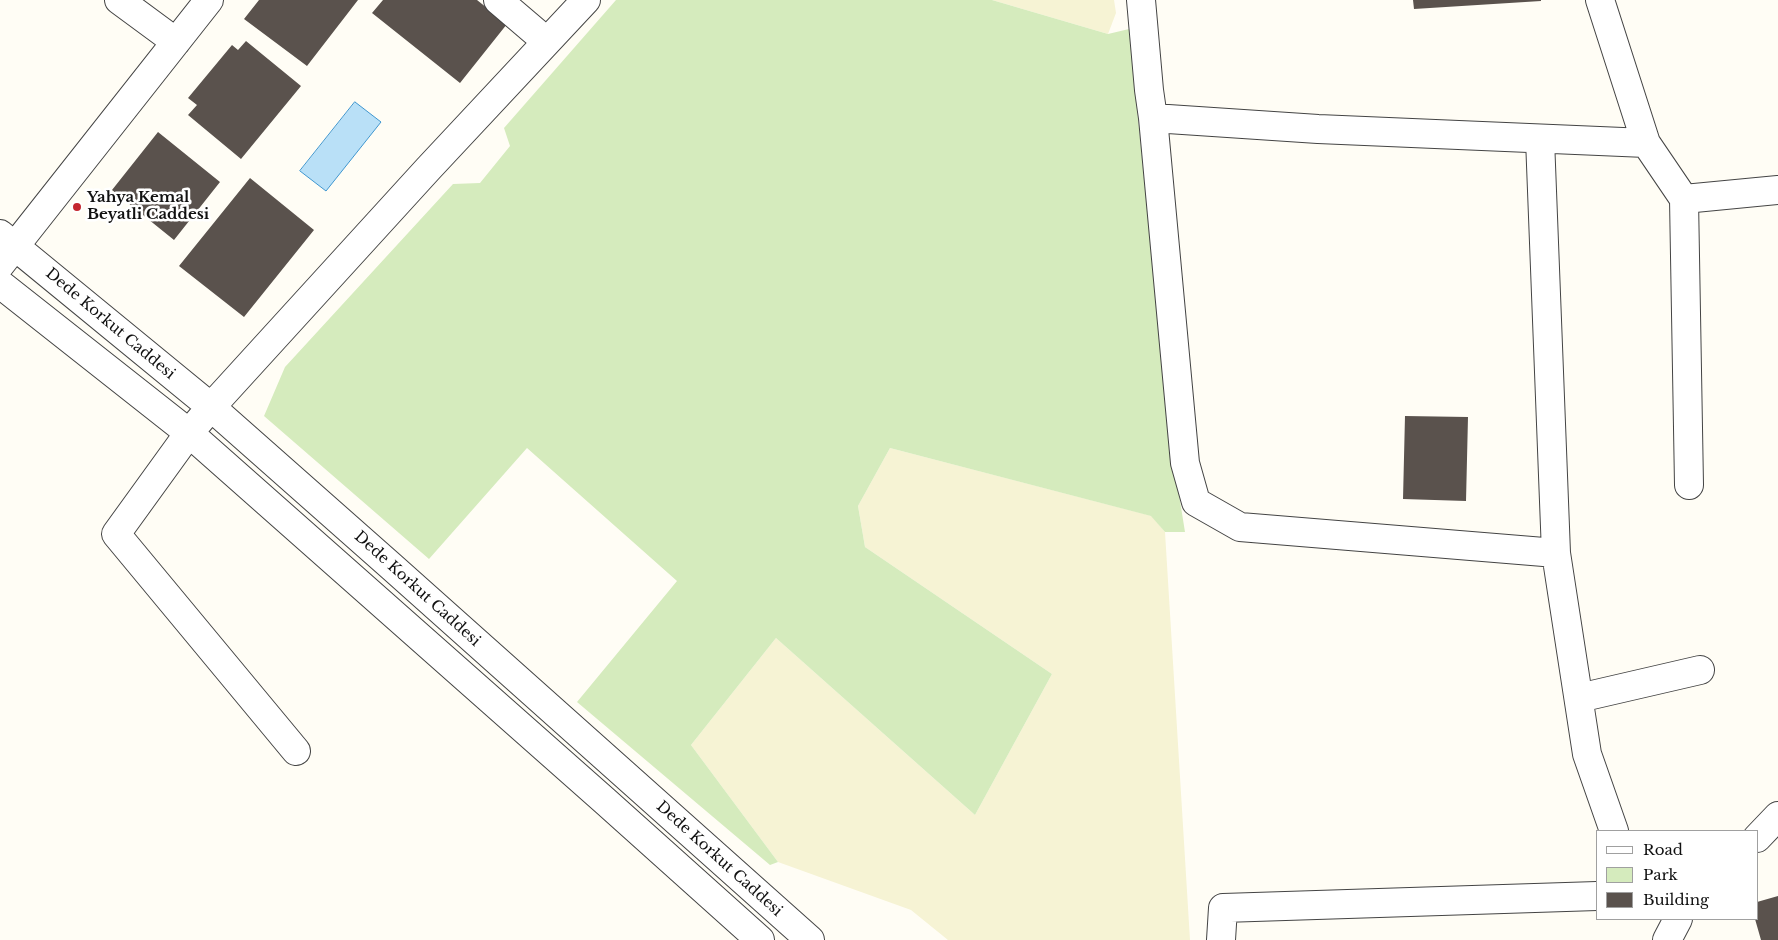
<!DOCTYPE html>
<html>
<head>
<meta charset="utf-8">
<style>
  body { margin:0 }
  #map { position:relative; width:1778px; height:940px; overflow:hidden; background:#fffdf5; font-family:"Libre Baskerville",serif }
  canvas { display:block }
  .legend { position:absolute; left:1596px; top:830px; width:162px; height:90px; box-sizing:border-box; background:#fff; border:1px solid #a0a0a0; margin:0; padding:6px 9px; list-style:none; font-size:15px; color:#111 }
  .legend li { display:flex; align-items:center; gap:10px; height:25px }
  .legend b { width:25px; border:1px solid #a0a0a0 }
</style>
</head>
<body>
<div id="map">
<canvas width="1778" height="940"></canvas>
<ul class="legend">
<li><b style="height:6px;background:#fff"></b>Road</li>
<li><b style="height:14px;background:#d5ebbd"></b>Park</li>
<li><b style="height:14px;background:#5a524d"></b>Building</li>
</ul>
</div>
<script>
const c = document.querySelector('canvas').getContext('2d');
c.lineJoin = 'round';
function fill(path, color) {
  c.fillStyle = color;
  c.fill(path, 'evenodd');
}
function strokePath(path, color, width, dash) {
  c.strokeStyle = color;
  c.lineWidth = width;
  c.lineCap = dash ? 'butt' : 'round';
  c.setLineDash(dash || []);
  c.stroke(path);
}
function write(font, color, halo, rows, align = 'center') {
  c.font = font + ' "Libre Baskerville",serif';
  c.lineWidth = 5;
  c.setLineDash([]);
  c.textBaseline = 'middle';
  c.strokeStyle = halo;
  c.fillStyle = color;
  for (const [text, x, y, turn = 0] of rows) {
    c.save();
    c.translate(x, y);
    c.rotate((+turn || 0) * Math.PI / 180);
    c.textAlign = isNaN(turn) ? turn : align;
    if (halo) c.strokeText(text, 0, 0);
    c.fillText(text, 0, 0);
    c.restore();
  }
}
fill(new Path2D(`
  M992,0h122l2,13 -8,21z
  M890,448l262,68 13,16 25,408h-242l-37,-30 -133,-48 -87,-117 85,-107 199,177 77,-141 -187,-127 -7,-41z`), '#f6f3d4');
fill(new Path2D(`
  M616,0h376l116,34 21,-5 42,416 14,87h-20l-14,-16 -261,-68 -32,58 7,41 187,127 -77,141 -199,-177 -85,107 87,117 -8,3 -193,-163 100,-121 -150,-133 -98,111 -165,-143 21,-49 168,-183 27,-1 30,-37 -6,-18z`), '#d5ebbd');
const water = new Path2D(`
  M355,102l26,20 -55,69 -26,-20z`);
fill(water, '#b9e0f7');
strokePath(water, '#3f96cf', 1);
fill(new Path2D(`
  M259,0h99l-51,66 -63,-47z
  M383,0h94l30,24 -47,59 -88,-70z
  M1413,0h128v1l-127,8z
  M246,41l55,45 -60,73 -53,-44 9,-10 -9,-7 44,-53 6,5z
  M158,132l62,50 -46,58 -62,-50z
  M250,178l64,52 -70,87 -65,-51z
  M1405,416l63,1 -2,84 -63,-2z
  M1778,896v44h-17l-6,-21h2v-17z`), '#5a524d');
const minor = new Path2D(`
  M119,0l57,42
  M498,0l48,41
  M1141,0l8,90 4,28 32,345 11,39 44,25 316,26
  M1600,0l46,143
  M1153,118l165,11 328,14 38,56 94,-9
  M1540,139l16,414 31,201 27,77
  M1684,199l5,286
  M0,234l211,173 181,160 418,373
  M0,265l209,-265
  M0,284l189,149 416,368 155,139
  M1579,698l121,-28
  M296,751l-180,-217 73,-101 22,-26 217,-238 158,-169
  M1757,838l21,-22
  M1221,940l2,-32 374,-12
  M1667,940l11,-21`);
strokePath(minor, '#444', 30);
strokePath(minor, '#fff', 28);
for (const [x, y, r, color] of [
  [77,207,5,"#c4262e"]
]) {
  const dot = new Path2D();
  dot.arc(x, y, r, 0, 2 * Math.PI);
  c.fillStyle = color;
  c.fill(dot);
  strokePath(dot, '#fff', 2);
}
write('bold 15px', '#111', '#fff', [
  ["Yahya Kemal",87,198],
  ["Beyatli Caddesi",87,215]
], 'left');
write('15px', '#111', '#fff', [
  ["Dede Korkut Caddesi",110,324,40],
  ["Dede Korkut Caddesi",417,589,42],
  ["Dede Korkut Caddesi",719,859,42]
]);
</script>
</body>
</html>
